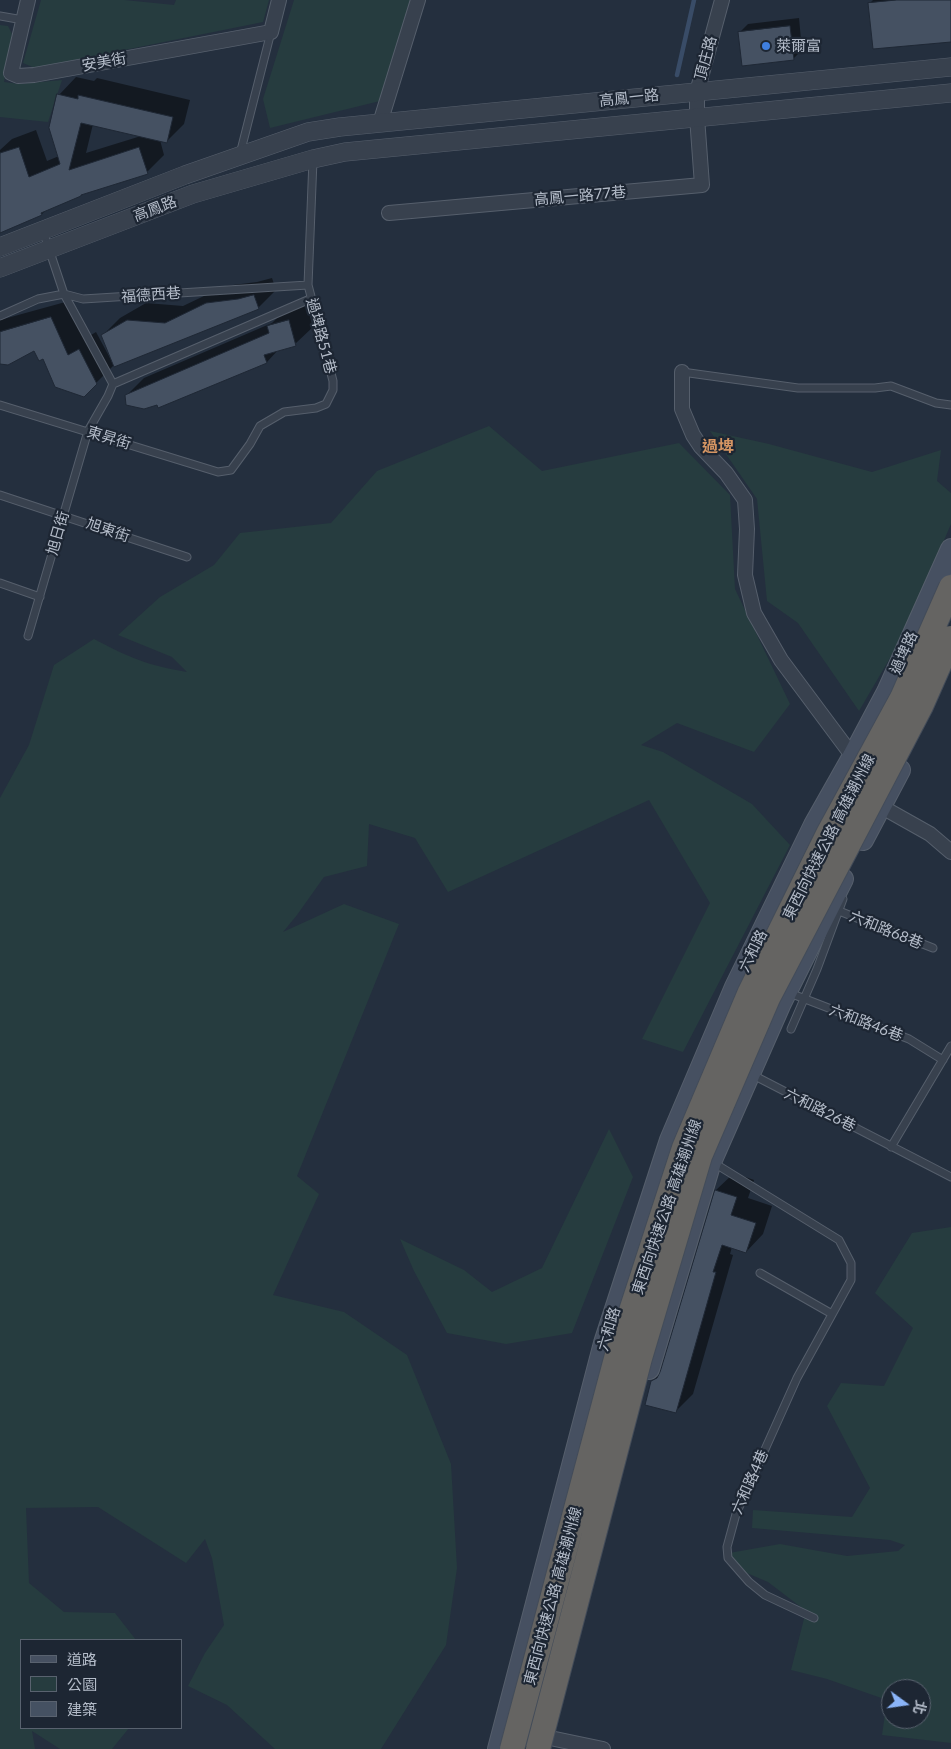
<!DOCTYPE html>
<html>
<head>
<meta charset="utf-8">
<style>
  body { margin:0 }
  #map { position:relative; width:951px; height:1749px; overflow:hidden; background:#242f3e; font-family:Lato,"Noto Sans TC",sans-serif }
  canvas { display:block }
  .legend { position:absolute; left:20px; top:1639px; width:162px; height:90px; box-sizing:border-box; background:#1d2633; border:1px solid #59626f; margin:0; padding:6px 9px; list-style:none; font-size:15px; color:#b4bcc9 }
  .legend li { display:flex; align-items:center; gap:10px; height:25px }
  .legend b { width:25px; border:1px solid #59626f }
  .north { position:absolute; left:881px; top:1679px; width:50px; height:50px; box-sizing:border-box; background:#1d2633; border:1px solid #59626f; border-radius:50%; rotate:104deg; font-size:14px; font-weight:700; line-height:20px; text-align:center; color:#b4bcc9 }
  .north::after { content:''; display:block; margin:auto; width:18px; height:22px; background:#8ab4f8; clip-path:polygon(50% 0,100% 100%,50% 72%,0 100%) }
</style>
</head>
<body>
<div id="map">
<canvas width="951" height="1749"></canvas>
<ul class="legend">
<li><b style="height:6px;background:#465061"></b>道路</li>
<li><b style="height:14px;background:#263c3f"></b>公園</li>
<li><b style="height:14px;background:#455162"></b>建築</li>
</ul>
<div class="north">北</div>
</div>
<script>
const c = document.querySelector('canvas').getContext('2d');
c.lineJoin = 'round';
function fill(path, color) {
  c.fillStyle = color;
  c.fill(path, 'evenodd');
}
function strokePath(path, color, width, dash) {
  c.strokeStyle = color;
  c.lineWidth = width;
  c.lineCap = dash ? 'butt' : 'round';
  c.setLineDash(dash || []);
  c.stroke(path);
}
function write(font, color, halo, rows, align = 'center') {
  c.font = font + ' Lato,"Noto Sans TC",sans-serif';
  c.lineWidth = 4.5;
  c.setLineDash([]);
  c.textBaseline = 'middle';
  c.strokeStyle = halo;
  c.fillStyle = color;
  for (const [text, x, y, turn = 0] of rows) {
    c.save();
    c.translate(x, y);
    c.rotate((+turn || 0) * Math.PI / 180);
    c.textAlign = isNaN(turn) ? turn : align;
    if (halo) c.strokeText(text, 0, 0);
    c.fillText(text, 0, 0);
    c.restore();
  }
}
fill(new Path2D(`
  M41,0h83l50,5 2,-5h93l-6,22 -228,46 -12,-5z
  M294,0h118l-32,101 -110,27 -7,-29z
  M0,25l8,1 4,8 -8,48 15,2 43,-4 -14,42 -48,-5z
  M489,426l53,45 137,-28 51,52 5,94 55,115 -36,48 -77,-29 -36,22 22,7 89,52 38,41 -107,207 -41,-13 68,-136 -61,-103 -201,92 -33,-54 -46,-14 -2,42 -43,11 -27,38 -14,17 61,-28 55,20 -102,252 22,18 -46,101 71,17 63,43 44,109 6,104 -11,77 -65,104h-106l-48,-44 -39,-19 17,-33 19,-28 -12,-67 -7,-19 -19,24 -88,-56 -72,1 3,75 35,29 51,1 21,27h-115v88h108l-17,21h-52l-28,-18 3,18h-35v-951l29,-53 25,-80 40,-26c34,18 55,27 93,33l-15,-15 -54,-22 42,-38 54,-32 26,-32 91,-10 46,-52z
  M710,431l59,13 103,28 69,-22 -4,31 14,12v31l-47,110 -45,77 -61,-88 -31,-22 -10,-102z
  M609,1129l24,48 -61,156 -66,11 -59,-11 -33,-62 -14,-32 64,31 28,22 50,-24z
  M951,1227v516l-69,-8 5,-35 -60,-21 -36,-9 15,-59 -38,-29 -26,-11 -13,-18 51,-9 67,12 51,-5 7,-6 -15,-5 -138,-12 1,-18 99,7 18,-29 -43,-82 14,-23 43,3 29,-58 -38,-35 37,-60zM891,1689h30v30h-30z`), '#263c3f');
fill(new Path2D(`
  M873,0h78v41l-81,-38z
  M799,18l3,32 -9,9 -53,-27 8,-8z
  M76,77l18,4 3,-3 93,22 -6,24 -18,18 -6,-2 4,15 -17,17 -64,21 -37,17 -4,4 -42,17v-81l12,-11 24,-9 11,31 12,-5v-61zM93,124l48,12 -55,17z
  M272,278l4,12 -18,18 -144,57 -30,30 -49,-46 -35,13v-42l69,-19 17,37 10,-6 14,26 2,-1 -9,-22 17,-17 26,-15 37,3 42,-20 32,-4z
  M306,303l7,24 -18,17 -16,5 -12,13 -108,44 -1,-3 -32,-7 18,-18 128,-55 14,-14z
  M734,1173l20,7 -6,18 24,8 -9,28 -17,18 -14,-5 -2,7 3,1 -40,139 -18,18 -23,-31 10,-9 54,-182z`), '#0007');
strokePath(new Path2D(`
  M677,75l17,-75`), '#394c67', 4.5);
const building = new Path2D(`
  M897,0h54v42l-78,7 -5,-46z
  M790,26l4,34 -52,6 -4,-34z
  M57,94l21,5v-4l95,22 -6,26 -86,-20 -12,47 70,-23 9,27 -67,21v1l-40,17 1,2 -42,18v-80l19,-6 10,30 31,-13 -11,-36z
  M254,295l5,14 -145,58 -13,-32 26,-15 38,3 41,-20 32,-4z
  M51,317l17,38 11,-6 18,35 -13,13 -29,-10 -12,-28 -4,2 -5,-10 -26,14 -8,-1v-32z
  M289,320l7,26 -32,9 3,8 -109,45 -1,-3 -13,4 -18,-4 -1,-10 144,-62 -2,-7z
  M715,1190l22,7 -6,18 25,8 -10,30 -24,-8 -9,27h3l-40,141 -31,-8 6,-24 6,-3 3,-6z`);
fill(building, '#455162');
strokePath(building, '#1f2835', 1);
const service = new Path2D(`
  M0,16l23,4
  M240,154l31,-122
  M43,231l21,63 49,90
  M0,316l38,-17 26,-5 19,5 225,-14
  M682,372l116,16h77l16,-2 45,17 15,2
  M0,405l218,67 13,-2 19,-26 10,-18 24,-14 32,-4 10,-4 7,-14v-9l-25,-96 5,-125
  M0,495l187,62
  M0,583l40,14
  M28,636l60,-205 20,-35 5,-12 197,-85
  M839,911l94,37
  M787,992l122,47 34,21
  M791,1029l26,-60 26,-70
  M751,1074l200,103
  M891,1147l60,-101
  M714,1163l125,77 12,23v17l-54,98 -61,136 -9,33 1,11 21,24 16,13 49,23
  M760,1273l72,41`);
const minor = new Path2D(`
  M28,0l-17,73 7,3 16,-1 237,-43 8,-32
  M380,123l38,-123
  M389,213l313,-28 -5,-68v-25l25,-92
  M682,372v37l11,26 8,12 25,26 19,27 2,29 -2,46 9,38 27,47 76,102
  M877,799l5,8 48,27 21,18
  M536,1735l67,14`);
const tertiary = new Path2D(`
  M0,247l185,-72 123,-43 32,-5 611,-60
  M0,268l193,-74 120,-35 32,-7 606,-59`);
const secondary = new Path2D(`
  M863,840l37,-70
  M649,1369l62,-207 70,-159 62,-124
  M498,1749l106,-406 66,-203 65,-153 79,-162 39,-69 34,-64 64,-143`);
strokePath(service, '#565f6c', 9);
strokePath(minor, '#565f6c', 16);
strokePath(tertiary, '#565f6c', 19);
strokePath(secondary, '#565f6c', 22);
strokePath(service, '#38414e', 7);
strokePath(minor, '#38414e', 14);
strokePath(tertiary, '#38414e', 18);
strokePath(secondary, '#465061', 20);
const trunkBridge = new Path2D(`
  M512,1749l106,-398 66,-203 66,-156 78,-158 74,-136 49,-111
  M538,1749l102,-391 60,-202 68,-158 153,-292 30,-68`);
strokePath(trunkBridge, '#434c59', 26, []);
strokePath(trunkBridge, '#656462', 24);
for (const [x, y, r, color] of [
  [766,46,5,"#3f7fe0"]
]) {
  const dot = new Path2D();
  dot.arc(x, y, r, 0, 2 * Math.PI);
  c.fillStyle = color;
  c.fill(dot);
  strokePath(dot, '#1d2633', 2);
}
write('15px', '#b4bcc9', '#1d2633', [
  ["萊爾富",776,46]
], 'left');
write('15px', '#b4bcc9', '#1d2633', [
  ["頂庄路",706,58,-75],
  ["安美街",104,62,-10],
  ["高鳳一路",629,98,-6],
  ["高鳳一路77巷",580,196,-5],
  ["高鳳路",155,209,-21],
  ["福德西巷",151,295,-4],
  ["過埤路51巷",321,336,75],
  ["東昇街",109,438,17],
  ["旭東街",108,530,19],
  ["旭日街",58,533,-74],
  ["過埤路",904,653,-66],
  ["東西向快速公路 高雄潮州線",829,837,-63],
  ["六和路68巷",886,930,22],
  ["六和路",753,951,-64],
  ["六和路46巷",866,1023,21],
  ["六和路26巷",820,1110,27],
  ["東西向快速公路 高雄潮州線",667,1207,-71],
  ["六和路",609,1329,-73],
  ["六和路4巷",750,1482,-66],
  ["東西向快速公路 高雄潮州線",553,1596,-75]
]);
write('bold 16px', '#d59563', '#1d2633', [
  ["過埤",718,447]
]);
</script>
</body>
</html>
